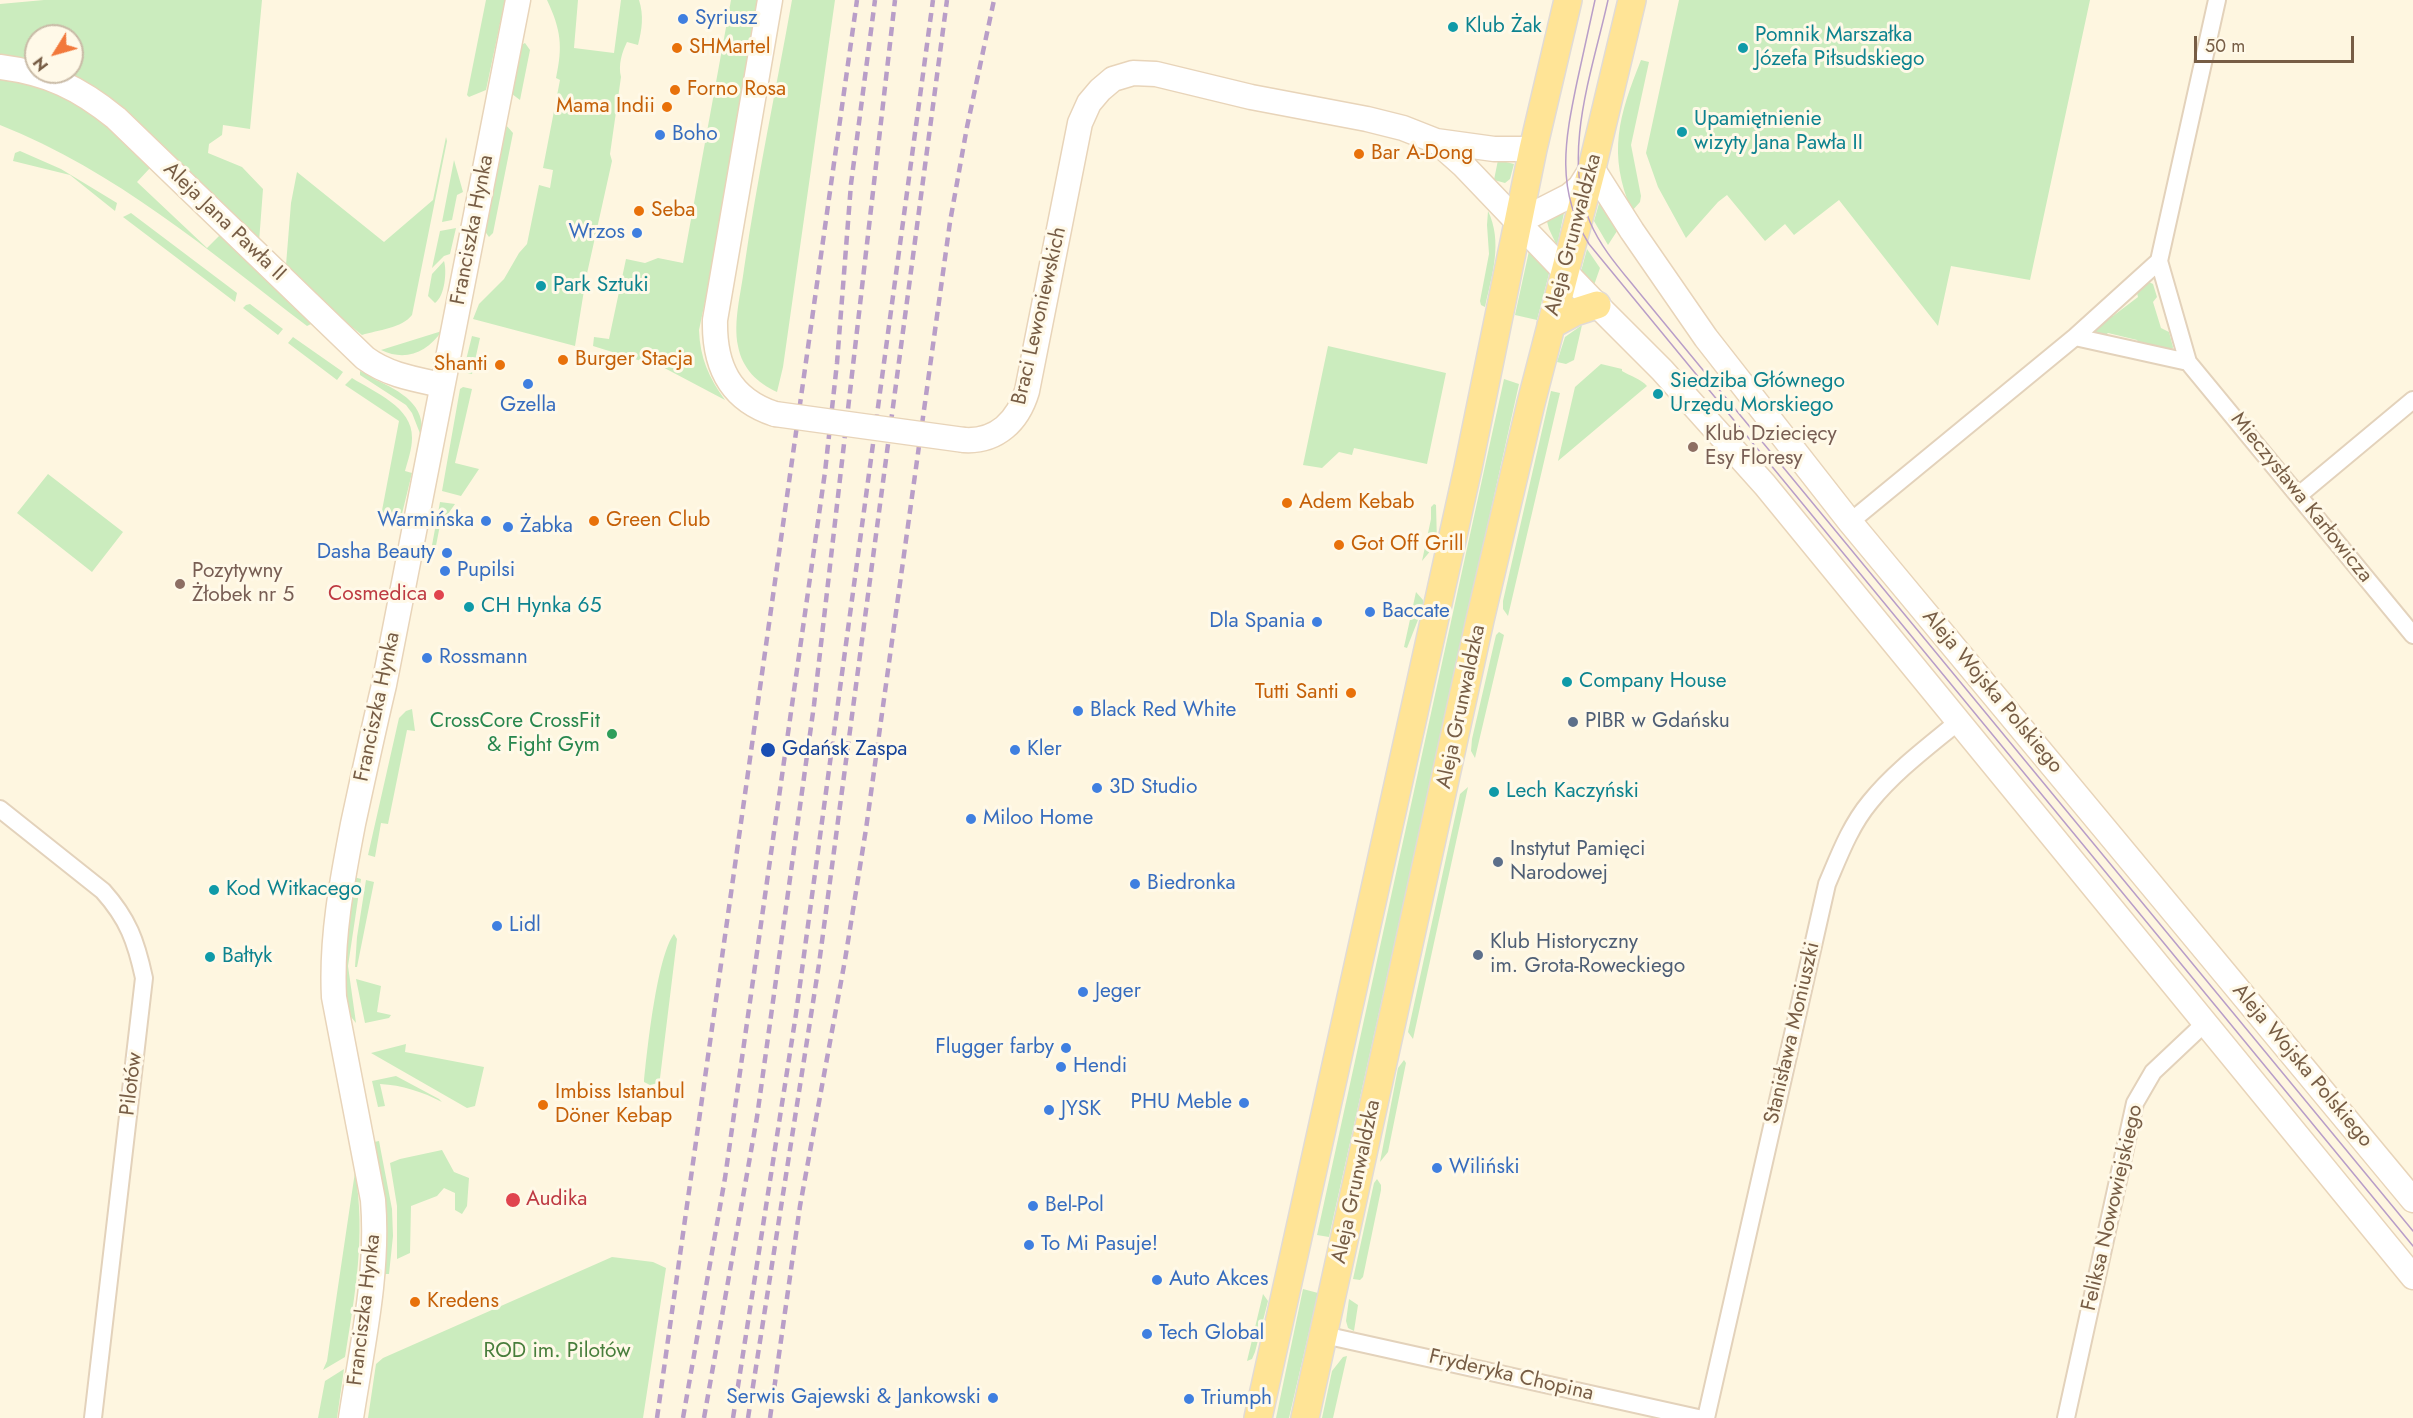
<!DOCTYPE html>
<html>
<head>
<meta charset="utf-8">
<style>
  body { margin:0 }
  #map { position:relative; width:2413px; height:1418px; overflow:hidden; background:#fef6e0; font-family:Jost,sans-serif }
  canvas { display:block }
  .north { position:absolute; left:24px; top:24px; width:60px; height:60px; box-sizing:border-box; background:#fff9e8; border:2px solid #c9bba7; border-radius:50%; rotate:233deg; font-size:16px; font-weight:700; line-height:24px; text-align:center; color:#775d45 }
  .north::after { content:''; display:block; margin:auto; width:21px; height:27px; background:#f2793b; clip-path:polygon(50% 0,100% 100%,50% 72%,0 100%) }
  .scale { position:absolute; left:2194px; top:36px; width:160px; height:27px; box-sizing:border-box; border:3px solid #775d45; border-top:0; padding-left:8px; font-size:18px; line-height:21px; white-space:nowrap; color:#775d45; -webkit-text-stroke:4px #fff9e8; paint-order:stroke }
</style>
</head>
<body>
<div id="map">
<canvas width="2413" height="1418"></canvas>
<div class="north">N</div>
<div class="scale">50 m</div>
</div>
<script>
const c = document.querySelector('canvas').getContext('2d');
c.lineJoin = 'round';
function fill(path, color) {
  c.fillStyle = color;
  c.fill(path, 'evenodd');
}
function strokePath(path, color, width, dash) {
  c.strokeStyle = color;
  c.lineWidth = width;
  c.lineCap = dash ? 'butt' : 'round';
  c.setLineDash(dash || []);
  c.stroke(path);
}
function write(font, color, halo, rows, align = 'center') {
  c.font = font + ' Jost,sans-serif';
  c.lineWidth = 6;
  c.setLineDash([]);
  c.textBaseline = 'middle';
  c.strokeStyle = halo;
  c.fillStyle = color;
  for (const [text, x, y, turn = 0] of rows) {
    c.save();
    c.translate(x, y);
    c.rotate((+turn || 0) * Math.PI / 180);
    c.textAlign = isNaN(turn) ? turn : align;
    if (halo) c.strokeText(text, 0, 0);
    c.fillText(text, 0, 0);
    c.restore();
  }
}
fill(new Path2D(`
  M44,0h218l-12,129 -27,-4 -1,10 -13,9 -1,9 34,14 21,22 -4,53 -197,-170h10v-36h-36v27l-36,-8v-51z
  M486,0h19l-19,90 -17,7 -2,-2z
  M547,0h31l-4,48 40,5 7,-53h18c5,16 3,29 -1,45l-11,-3c-5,10 -9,23 -6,35l-11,77 2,7 -26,117 -11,68 -102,-27 6,-15 25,-25 15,-26 8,-9 12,-59 11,3 3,-18 -10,-2 17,-88 -4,-2c7,-32 5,-48 -9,-78z
  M731,0h29l-40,231 -21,99c1,28 10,48 26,70l-70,-37 -1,2 -61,-19 1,-9 15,2 17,-80 19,4 13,-5 25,5z
  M792,0h43l-52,367 -6,25c-20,-9 -35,-24 -39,-46 -5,-24 3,-53 6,-77 13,-90 32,-179 48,-269z
  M1679,0h411l-60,280 -79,-14 -13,60 -99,-126 -45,35 -9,-11 -20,17 -38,-46 -9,7 -32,36 -28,-51 -12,-34z
  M525,43l5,7 -10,50 -8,-6 9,-49z
  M1641,60l8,2 -18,83 10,51 -1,6 -8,9c-25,-57 -13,-96 9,-151z
  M0,79c14,2 29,3 42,8 44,15 76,50 108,81l-13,14 70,66 13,-13 93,88 -6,3c-98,-75 -191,-155 -307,-201z
  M506,125l7,8 -20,100 -4,4 -5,-7z
  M446,137l1,4 -35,174c-10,13 -34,15 -50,20l-24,-19 -52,-51 5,-62 6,-31 87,70 49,-42z
  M20,151l41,18 56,34 -2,8 -45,-36 -57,-14 2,-8z
  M454,160l9,32 -6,3 -5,25 -10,2z
  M1498,160l16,4 -4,15 -5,4 -11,-3z
  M1600,200l19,28 -11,17 -14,-24z
  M1488,211c15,31 4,64 -3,96l-4,-2 -1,-4 9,-47 -2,-29z
  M131,213l106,80 -2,9 -112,-85z
  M1564,213l-7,33 -8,-17 -3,-11z
  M456,228l-6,26 -6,2 -12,12 8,-37z
  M1587,249l13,19 -7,20 -13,-13z
  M1529,251l21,19 -13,50 -22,-5z
  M444,261c3,10 1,35 -9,42l-7,-7 4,-22z
  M2149,282l4,2 4,13 -4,5 8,26 8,4 4,15 -1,4 -32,-5 -3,-6 -29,-7 -6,5 -7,-4 -1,-6 13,-14 6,2 25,-19 -2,-8 6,-6z
  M250,304l33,25 -5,6 -35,-27 3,-3z
  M1582,325l-8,35 -8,4 -9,-2 8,-25z
  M442,331c-15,21 -36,31 -61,19z
  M472,336l8,2 -8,36 -9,-2z
  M293,337l50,35 -6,8 -49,-37z
  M1328,346l118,27 -19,91 -73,-16 -2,7 -13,-3 -17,16 -19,-3z
  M1601,364l21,5v2c8,5 19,8 25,15l-89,75 17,-74z
  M360,371c5,2 11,6 16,9 24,11 51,25 45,56l-9,-23 -6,-8 -46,-30z
  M352,378c22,14 61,29 60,60 0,11 -4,22 -7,33l7,2 -13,53 -19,-5 19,-100 -54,-36z
  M1504,379l15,5 -190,853 -12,-2z
  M463,387l9,2 -17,74 24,6 -18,27 -19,-5 18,-102z
  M1551,391l9,2 -52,223 -5,-7v-8z
  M48,474l75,58 -31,40 -75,-59z
  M440,502l15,2 -15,21 -6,31h-4z
  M1434,504l2,1 1,38 -15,18 9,-42v-12z
  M1416,592l7,8v7l-16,41 -3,-1z
  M1499,632l5,3 -29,123 -4,-7 1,-12 24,-104z
  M412,709l3,22 -8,-1 -19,94 -7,-1 -6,34 -7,-2 31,-137 7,-7z
  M1468,787l-55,252 -5,-7 52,-238z
  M354,877l7,2 -13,87 8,57 -9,-11 -2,-38v-20z
  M366,880l8,2 -17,85h-2l2,-30z
  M674,934l3,5 -17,139 -2,5 -8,2 -6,-3c3,-31 13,-126 30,-148z
  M356,979l25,7 -4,26 14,3 -2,3 -24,5z
  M406,1044l-1,8 79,15 -9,39 -8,2 -96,-55z
  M1404,1060l2,3 -18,89 -8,10 18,-94z
  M396,1076l43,23 3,3c-19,-10 -40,-17 -62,-18l5,22 -7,1 -6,-26z
  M379,1141l13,68 1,27 -4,38h-6c8,-49 1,-85 -9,-132z
  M442,1150l12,22 15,6 -2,28 -5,8 -7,-4v-17l-11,-5 -7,8 -26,10 -1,47 -13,6v-53l-7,-43 10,-4z
  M355,1172c11,63 0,123 -10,185l-22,13 4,-9z
  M1377,1179l4,6v5l-18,87 -3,3 -7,-1 21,-96z
  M612,1257l41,5 13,6 -23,150h-275l8,-54 7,-6z
  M1303,1289l15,4 -29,125h-13z
  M1263,1294l5,7 -13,51 -3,7 -5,2z
  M1349,1299l9,6 -4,26 -6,-3 -2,-7z
  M1347,1356l-14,62h-11l10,-47 11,-14z
  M344,1369l-7,49h-19l7,-37z`), '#cbecbe');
const street = new Path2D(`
  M2217,0l-58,261 29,101 225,273
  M2075,337l113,25
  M2299,495l114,-95
  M1850,522l225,-185 84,-76
  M0,809l103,82c25,28 33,50 41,87l-51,440
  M1324,1335l374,83
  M1706,1418l121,-534c12,-28 23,-58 43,-82 25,-31 59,-56 89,-81
  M2066,1418l69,-315 18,-31 52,-49`);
const secondary = new Path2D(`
  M770,0l-55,320c-1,45 14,79 60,94
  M0,67c48,6 79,21 116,51l249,240c23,17 49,21 77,27
  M1436,141l27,24 134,140 65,65 103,115 648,792
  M1518,222l51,-26 11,-9 12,-19 40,63 74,107 144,184 563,678
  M964,440c33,2 54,-19 63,-49l53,-268 9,-20 11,-13 13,-11 20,-6 23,1 95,23 116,22 36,9 33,13 58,8h39
  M351,1418c11,-72 28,-145 22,-218l-39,-203c-3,-59 8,-116 19,-173 10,-46 20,-93 31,-139l134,-685`);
const primary = new Path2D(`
  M1551,325l24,-13 22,-7
  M1258,1418l210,-950 65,-319 35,-149
  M1305,1418l175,-798 51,-217 61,-235 40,-168`);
strokePath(street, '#e3d2bb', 20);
strokePath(secondary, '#e8d4b9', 27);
strokePath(primary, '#e1dbd6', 30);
strokePath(street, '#fff', 16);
strokePath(secondary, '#fff', 24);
strokePath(primary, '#ffe496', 27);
strokePath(new Path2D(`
  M1595,0c-6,27 -12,55 -18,82 -12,58 -22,108 12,162l824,1002
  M1608,0c-15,69 -47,154 -18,222 11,26 30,47 47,68l776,941`), '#b99ec8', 1.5);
strokePath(new Path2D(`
  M657,1418l200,-1418
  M683,1418l42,-240 100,-706 12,-109 14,-179 24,-184
  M704,1418l53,-301 57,-412 81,-705
  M733,1418l63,-404 137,-1014
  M748,1418l71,-454 128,-964
  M770,1418l30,-212 45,-246 21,-131 84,-607 17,-95 27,-127`), '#b99ec8', 4.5, [9, 6]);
const secondaryBridge = new Path2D(`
  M775,414l189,26`);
strokePath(secondaryBridge, '#e8d4b9', 27, []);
strokePath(secondaryBridge, '#fff', 24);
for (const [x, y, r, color] of [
  [683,19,6,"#3f7fe0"],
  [1453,27,6,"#0f9aa8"],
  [677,48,6,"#e8710a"],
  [1743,48,6,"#0f9aa8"],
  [675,90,6,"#e8710a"],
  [667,107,6,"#e8710a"],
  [1682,132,6,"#0f9aa8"],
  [660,135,6,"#3f7fe0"],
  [1359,154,6,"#e8710a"],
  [639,211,6,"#e8710a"],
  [637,233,6,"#3f7fe0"],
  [541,286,6,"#0f9aa8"],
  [563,360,6,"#e8710a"],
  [500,365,6,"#e8710a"],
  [528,384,6,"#3f7fe0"],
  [1658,394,6,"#0f9aa8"],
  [1693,447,6,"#8d6e63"],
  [1287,503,6,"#e8710a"],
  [486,521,6,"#3f7fe0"],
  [594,521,6,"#e8710a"],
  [508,527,6,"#3f7fe0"],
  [1339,545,6,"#e8710a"],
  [447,553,6,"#3f7fe0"],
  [445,571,6,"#3f7fe0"],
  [180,584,6,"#8d6e63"],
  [439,595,6,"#e0444e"],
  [469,607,6,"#0f9aa8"],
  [1370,612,6,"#3f7fe0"],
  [1317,622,6,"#3f7fe0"],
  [427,658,6,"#3f7fe0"],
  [1567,682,6,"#0f9aa8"],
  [1351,693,6,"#e8710a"],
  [1078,711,6,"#3f7fe0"],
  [1573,722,6,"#5c6f8a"],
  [612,734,6,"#2e9e5b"],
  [768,750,8,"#1a4fb4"],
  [1015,750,6,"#3f7fe0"],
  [1097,788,6,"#3f7fe0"],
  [1494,792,6,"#0f9aa8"],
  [971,819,6,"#3f7fe0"],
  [1498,862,6,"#5c6f8a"],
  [1135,884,6,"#3f7fe0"],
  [214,890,6,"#0f9aa8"],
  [497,926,6,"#3f7fe0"],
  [1478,955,6,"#5c6f8a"],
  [210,957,6,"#0f9aa8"],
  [1083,992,6,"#3f7fe0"],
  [1066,1048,6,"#3f7fe0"],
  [1061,1067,6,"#3f7fe0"],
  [1244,1103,6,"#3f7fe0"],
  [543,1105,6,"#e8710a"],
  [1049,1110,6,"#3f7fe0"],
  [1437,1168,6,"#3f7fe0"],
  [513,1200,8,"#e0444e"],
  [1033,1206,6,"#3f7fe0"],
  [1029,1245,6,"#3f7fe0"],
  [1157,1280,6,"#3f7fe0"],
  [415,1302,6,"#e8710a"],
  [1147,1334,6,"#3f7fe0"],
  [993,1398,6,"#3f7fe0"],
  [1189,1399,6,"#3f7fe0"]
]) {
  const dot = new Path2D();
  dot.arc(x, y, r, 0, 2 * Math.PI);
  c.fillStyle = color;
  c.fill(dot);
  strokePath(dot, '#fff9e8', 2);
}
write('21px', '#366cbe', '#fff9e8', [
  ["Syriusz",695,19],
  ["Boho",672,135],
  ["Wrzos",625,233,"right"],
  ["Gzella",528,406,"center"],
  ["Warmińska",474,521,"right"],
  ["Żabka",520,527],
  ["Dasha Beauty",435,553,"right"],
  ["Pupilsi",457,571],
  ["Baccate",1382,612],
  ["Dla Spania",1305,622,"right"],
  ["Rossmann",439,658],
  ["Black Red White",1090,711],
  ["Kler",1027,750],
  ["3D Studio",1109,788],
  ["Miloo Home",983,819],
  ["Biedronka",1147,884],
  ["Lidl",509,926],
  ["Jeger",1095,992],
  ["Flugger farby",1054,1048,"right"],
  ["Hendi",1073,1067],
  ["PHU Meble",1232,1103,"right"],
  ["JYSK",1061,1110],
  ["Wiliński",1449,1168],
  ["Bel-Pol",1045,1206],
  ["To Mi Pasuje!",1041,1245],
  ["Auto Akces",1169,1280],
  ["Tech Global",1159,1334],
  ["Serwis Gajewski & Jankowski",981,1398,"right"],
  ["Triumph",1201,1399]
], 'left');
write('21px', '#0d838f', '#fff9e8', [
  ["Klub Żak",1465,27],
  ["Pomnik Marszałka",1755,36],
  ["Józefa Piłsudskiego",1755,60],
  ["Upamiętnienie",1694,120],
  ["wizyty Jana Pawła II",1694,144],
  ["Park Sztuki",553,286],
  ["Siedziba Głównego",1670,382],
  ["Urzędu Morskiego",1670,406],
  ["CH Hynka 65",481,607],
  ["Company House",1579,682],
  ["Lech Kaczyński",1506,792],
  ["Kod Witkacego",226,890],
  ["Bałtyk",222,957]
], 'left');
write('21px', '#c56008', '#fff9e8', [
  ["SHMartel",689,48],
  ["Forno Rosa",687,90],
  ["Mama Indii",655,107,"right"],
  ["Bar A-Dong",1371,154],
  ["Seba",651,211],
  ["Burger Stacja",575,360],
  ["Shanti",488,365,"right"],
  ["Adem Kebab",1299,503],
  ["Green Club",606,521],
  ["Got Off Grill",1351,545],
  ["Tutti Santi",1339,693,"right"],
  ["Imbiss Istanbul",555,1093],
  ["Döner Kebap",555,1117],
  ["Kredens",427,1302]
], 'left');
write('21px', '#775d45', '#fff9e8', [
  ["Aleja Jana Pawła II",224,222,44],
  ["Franciszka Hynka",473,230,-79],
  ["Aleja Grunwaldzka",1574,235,-75],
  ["Braci Lewoniewskich",1040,316,-77],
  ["Mieczysława Karłowicza",2301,498,51],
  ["Aleja Wojska Polskiego",1992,692,50],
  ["Franciszka Hynka",378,707,-78],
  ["Aleja Grunwaldzka",1462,707,-78],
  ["Stanisława Moniuszki",1793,1033,-77],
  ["Aleja Wojska Polskiego",2302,1066,50],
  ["Pilotów",132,1084,-83],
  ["Aleja Grunwaldzka",1357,1182,-78],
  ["Feliksa Nowowiejskiego",2113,1208,-77],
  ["Franciszka Hynka",365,1310,-83],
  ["Fryderyka Chopina",1511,1376,13]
]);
write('21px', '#785e54', '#fff9e8', [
  ["Klub Dziecięcy",1705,435],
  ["Esy Floresy",1705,459],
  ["Pozytywny",192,572],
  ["Żłobek nr 5",192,596]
], 'left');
write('21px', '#be3a42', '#fff9e8', [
  ["Cosmedica",427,595],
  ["Audika",526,1200,"left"]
], 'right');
write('21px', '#27864d', '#fff9e8', [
  ["CrossCore CrossFit",600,722],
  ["& Fight Gym",600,746]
], 'right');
write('21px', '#4e5e75', '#fff9e8', [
  ["PIBR w Gdańsku",1585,722],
  ["Instytut Pamięci",1510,850],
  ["Narodowej",1510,874],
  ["Klub Historyczny",1490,943],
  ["im. Grota-Roweckiego",1490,967]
], 'left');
write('21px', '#164399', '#fff9e8', [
  ["Gdańsk Zaspa",782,750]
], 'left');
write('21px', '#487e3c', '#fff9e8', [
  ["ROD im. Pilotów",557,1352]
]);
</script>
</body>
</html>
